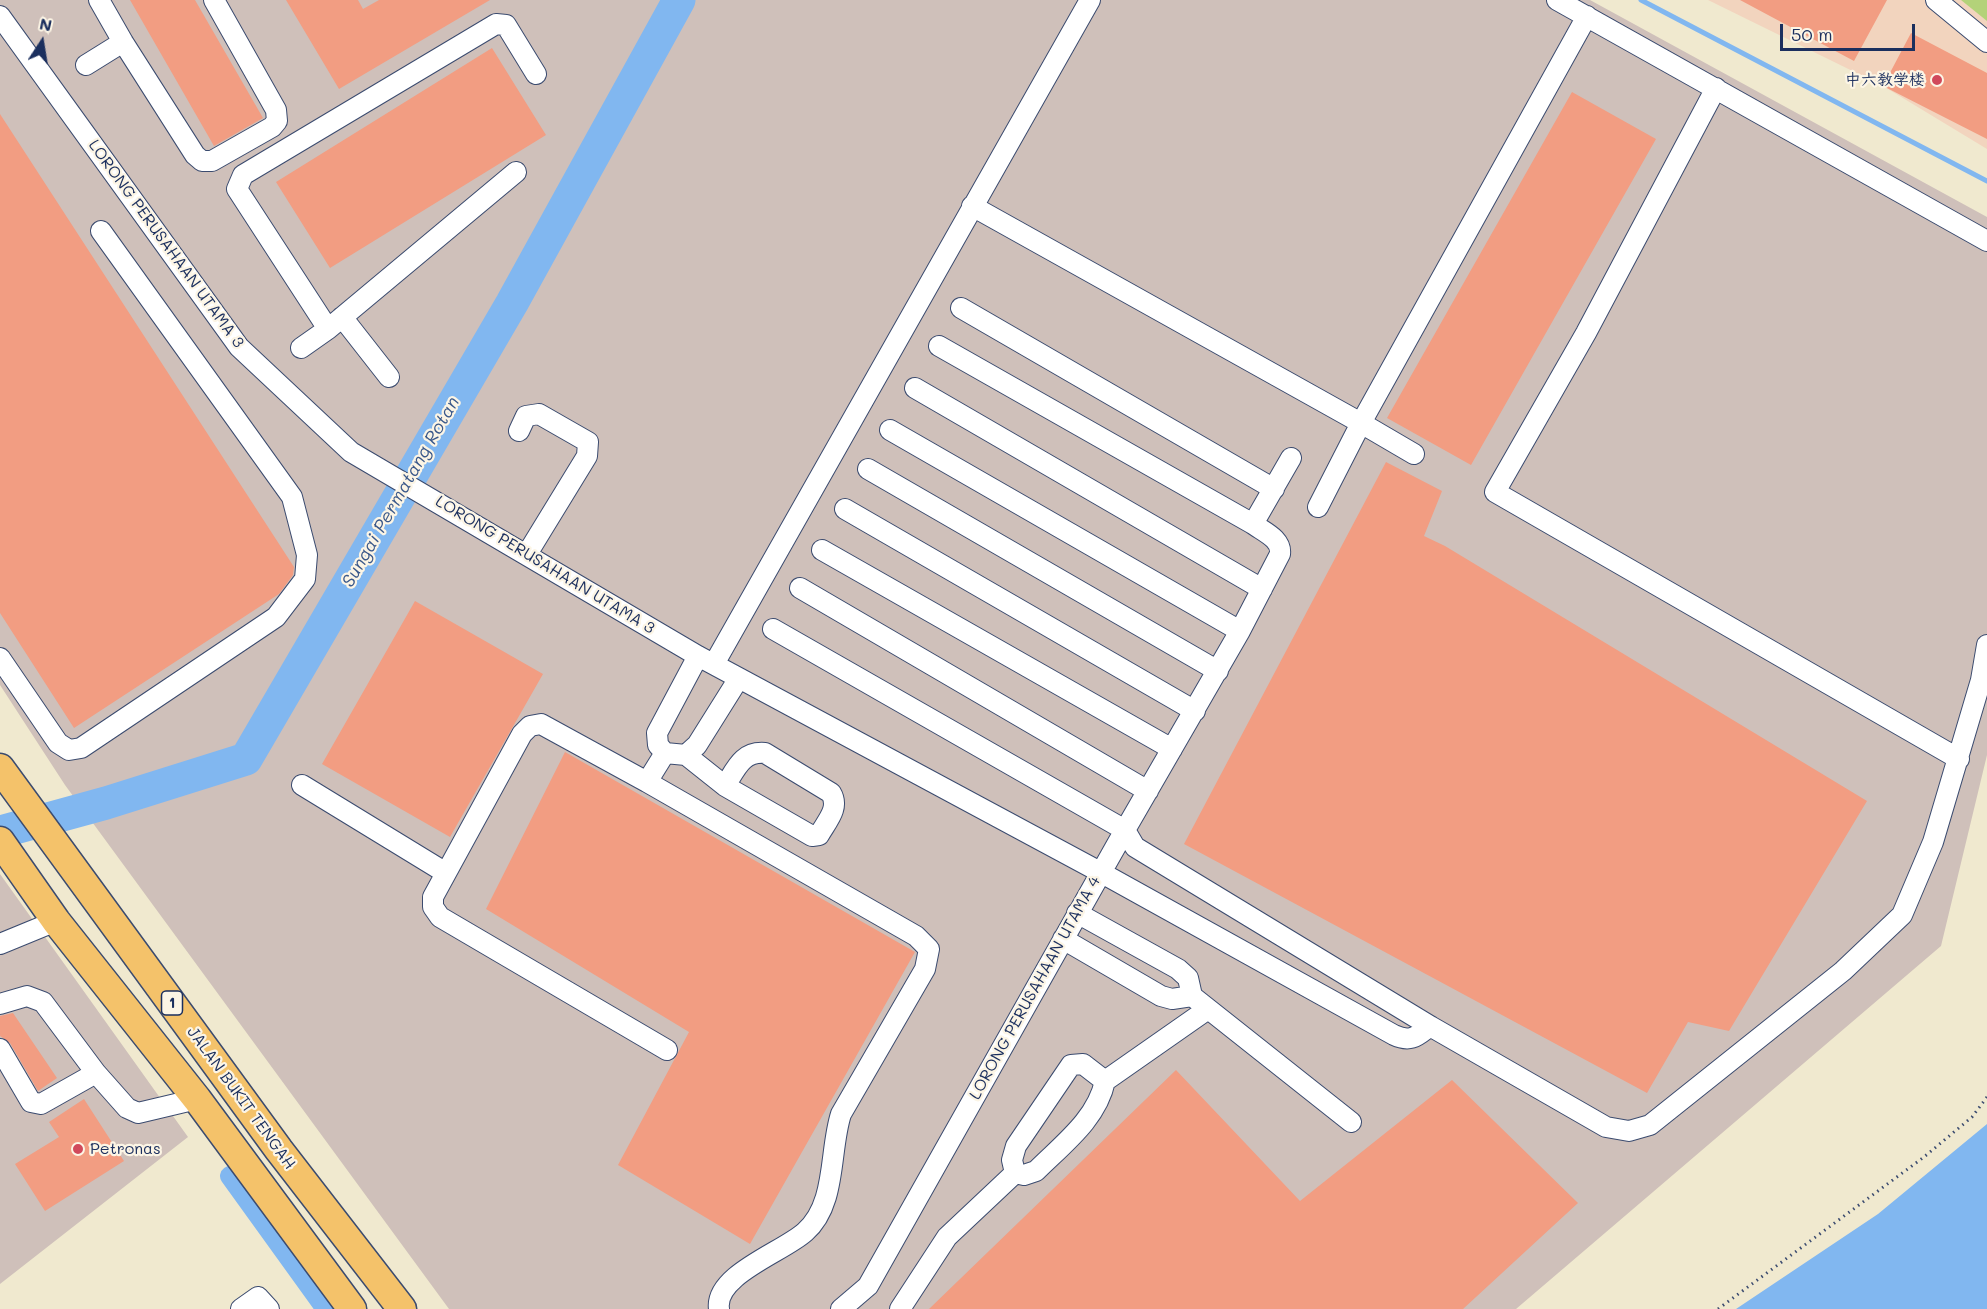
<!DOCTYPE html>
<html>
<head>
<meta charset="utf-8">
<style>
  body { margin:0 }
  #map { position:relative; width:1987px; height:1309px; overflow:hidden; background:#f0e9cf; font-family:Mali,sans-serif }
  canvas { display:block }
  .north { position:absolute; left:12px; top:12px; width:60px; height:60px; -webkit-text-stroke:4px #fcf5e5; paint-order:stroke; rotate:12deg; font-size:16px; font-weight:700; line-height:24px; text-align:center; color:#1b2f5e }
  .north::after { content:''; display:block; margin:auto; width:21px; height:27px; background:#1b2f5e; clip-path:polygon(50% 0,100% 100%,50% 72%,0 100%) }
  .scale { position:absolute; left:1780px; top:24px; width:135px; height:27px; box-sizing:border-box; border:3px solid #1b2f5e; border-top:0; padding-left:8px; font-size:18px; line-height:21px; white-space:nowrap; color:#1b2f5e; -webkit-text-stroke:4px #fcf5e5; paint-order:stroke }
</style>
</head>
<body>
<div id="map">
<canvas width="1987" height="1309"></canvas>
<div class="north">N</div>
<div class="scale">50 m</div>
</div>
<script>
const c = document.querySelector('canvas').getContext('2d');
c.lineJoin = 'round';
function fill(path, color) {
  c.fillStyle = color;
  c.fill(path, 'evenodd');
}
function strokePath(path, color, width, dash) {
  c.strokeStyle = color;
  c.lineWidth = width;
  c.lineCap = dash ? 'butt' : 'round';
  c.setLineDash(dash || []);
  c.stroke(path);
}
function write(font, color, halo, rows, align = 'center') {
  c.font = font + ' Mali,"LXGW WenKai TC",sans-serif';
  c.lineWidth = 4.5;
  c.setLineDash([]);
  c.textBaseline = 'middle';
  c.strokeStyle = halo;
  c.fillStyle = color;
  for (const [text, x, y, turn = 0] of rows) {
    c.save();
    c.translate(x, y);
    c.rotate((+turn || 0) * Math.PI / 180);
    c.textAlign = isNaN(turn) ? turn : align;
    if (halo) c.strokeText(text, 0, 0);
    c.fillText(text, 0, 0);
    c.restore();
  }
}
fill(new Path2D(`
  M1708,0h279v149l-104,-63z`), '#f2d4be');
fill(new Path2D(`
  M0,0h1590l397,217v538l-46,191 -425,363h-1067l-384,-524 -65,-100z
  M0,874l188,263 -188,147z`), '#cfc0ba');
fill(new Path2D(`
  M1961,0h26v21z`), '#b3d279');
fill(new Path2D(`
  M1987,1124v185h-251l142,-95z`), '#81b7f0');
strokePath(new Path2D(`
  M1641,0l346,181`), '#81b7f0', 5);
strokePath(new Path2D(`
  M230,1176l96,133`), '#81b7f0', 20);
strokePath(new Path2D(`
  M0,832l106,-29 140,-44 266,-456 167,-303`), '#81b7f0', 33);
fill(new Path2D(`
  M130,0h65l68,118 -49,28z
  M286,0h72l5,9 16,-9h111l-151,89z
  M1740,0h147l-33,61z
  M1911,33l76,40v66l-104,-53z
  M492,48l54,87 -216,133 -54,-86z
  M1572,92l84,47 -185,326 -84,-47z
  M0,114l294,453 -1,8 -14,19 -205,134 -74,-115z
  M1386,462l56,29 -18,45 21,10 422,255 -138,230 -41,-9 -41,71 -463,-249z
  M415,601l128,73 -93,163 -128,-73z
  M565,752l350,200 -165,292 -132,-79 71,-133 -203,-123z
  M13,1013l44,65 -19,13 -28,-48 -10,-7v-20z
  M1176,1070l124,131 152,-121 126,123 -115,106h-534z
  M84,1099l40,62 -79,50 -30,-47 44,-27 -10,-15z`), '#f29d82');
const minor = new Path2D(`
  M99,0l24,42 72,113 7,6h10l60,-34 5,-6 -1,-11 -62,-110
  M1557,0l430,241
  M1936,0l51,42
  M0,16l239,331 112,105 347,204 402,216 294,163c17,8 23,1 36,-9
  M86,65l37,-23
  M1716,88l-130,245 -91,159 464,267
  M972,206l389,217 226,-407
  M961,308l313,181
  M342,317l47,60
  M328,329l188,-157
  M939,346l314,178c11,8 29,15 27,30l-40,77 -115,199 10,17 295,179 176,101 23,4 21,-6 193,-154 59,-56 31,-73 48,-162 6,-35
  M301,348l27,-19 -91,-140 6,-14 253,-151 10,1 30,49
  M915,388l347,201
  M890,430l350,201
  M519,431l7,-15 13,-2 49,28 -1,14 -60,98
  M868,469l350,202
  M1318,507l43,-84 53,31
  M845,509l350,202
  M1253,524l38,-66
  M822,550l350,199
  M800,588l348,203
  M773,629l352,201 -257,456 -27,23
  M698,656l-41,77 1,12 7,8 21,2 39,31 87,50 7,-1c8,-14 21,-27 12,-42l-66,-40c-23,-2 -29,16 -40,33
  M0,658l58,85 11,7 12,-2 195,-131 29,-38 2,-24 -15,-58 -191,-266
  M714,664l376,-664
  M665,753l-18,29 -106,-58 -11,2 -8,8 -89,163v10l7,10 227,133
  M686,755l11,-10 42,-67
  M647,782l269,154 13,13 -4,20 -84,145c-12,37 -4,90 -36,118 -22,20 -91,43 -86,77
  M302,785l144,88
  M1077,913l101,56 10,9 4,18 159,126
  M1063,939l98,57 11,3 20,-3
  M0,944l56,-23
  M0,1004l27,-8 16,6 53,71
  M0,1049l31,53 10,2 55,-31 31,35 11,5 59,-14
  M1015,1173l9,2 12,-4c27,-27 61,-52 69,-90l103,-72
  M1015,1173l-3,-13 4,-14 55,-81 12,-1 22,17
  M241,1309l17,-12 11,12
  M900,1309l47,-72 68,-64`);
const highway = new Path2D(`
  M0,768l279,382 123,159
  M0,841l56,80 141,178 155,210`);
strokePath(minor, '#3b4b6f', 22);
strokePath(highway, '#3b4b6f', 31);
strokePath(new Path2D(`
  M1718,1309l206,-152 48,-40 15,-20`), '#3b4b6f', 3, [1.5, 4.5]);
strokePath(minor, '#fff', 20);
strokePath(highway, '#f4c26a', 28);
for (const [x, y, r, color] of [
  [1937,80,6,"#d1495b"],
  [78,1149,6,"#d1495b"]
]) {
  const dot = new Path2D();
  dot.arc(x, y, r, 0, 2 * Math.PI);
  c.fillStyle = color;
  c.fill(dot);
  strokePath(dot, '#fcf5e5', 2);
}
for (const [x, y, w] of [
  [172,1003,21]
]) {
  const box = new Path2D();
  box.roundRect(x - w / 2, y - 12, w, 24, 4.5);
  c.fillStyle = '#fcf5e5';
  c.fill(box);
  strokePath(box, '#1b2f5e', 1.5);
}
write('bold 15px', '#1b2f5e', null, [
  ["1",172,1003]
]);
write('16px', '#1b2f5e', '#fcf5e5', [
  ["中六教学楼",1925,80],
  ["Petronas",90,1149,"left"]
], 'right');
write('16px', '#1b2f5e', '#fcf5e5', [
  ["LORONG PERUSAHAAN UTAMA 3",166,244,54],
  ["LORONG PERUSAHAAN UTAMA 3",545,565,31],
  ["LORONG PERUSAHAAN UTAMA 4",1035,988,-61],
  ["JALAN BUKIT TENGAH",241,1098,54]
]);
write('italic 18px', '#3a588a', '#fcf5e5', [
  ["Sungai Permatang Rotan",401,492,-60]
]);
</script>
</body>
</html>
